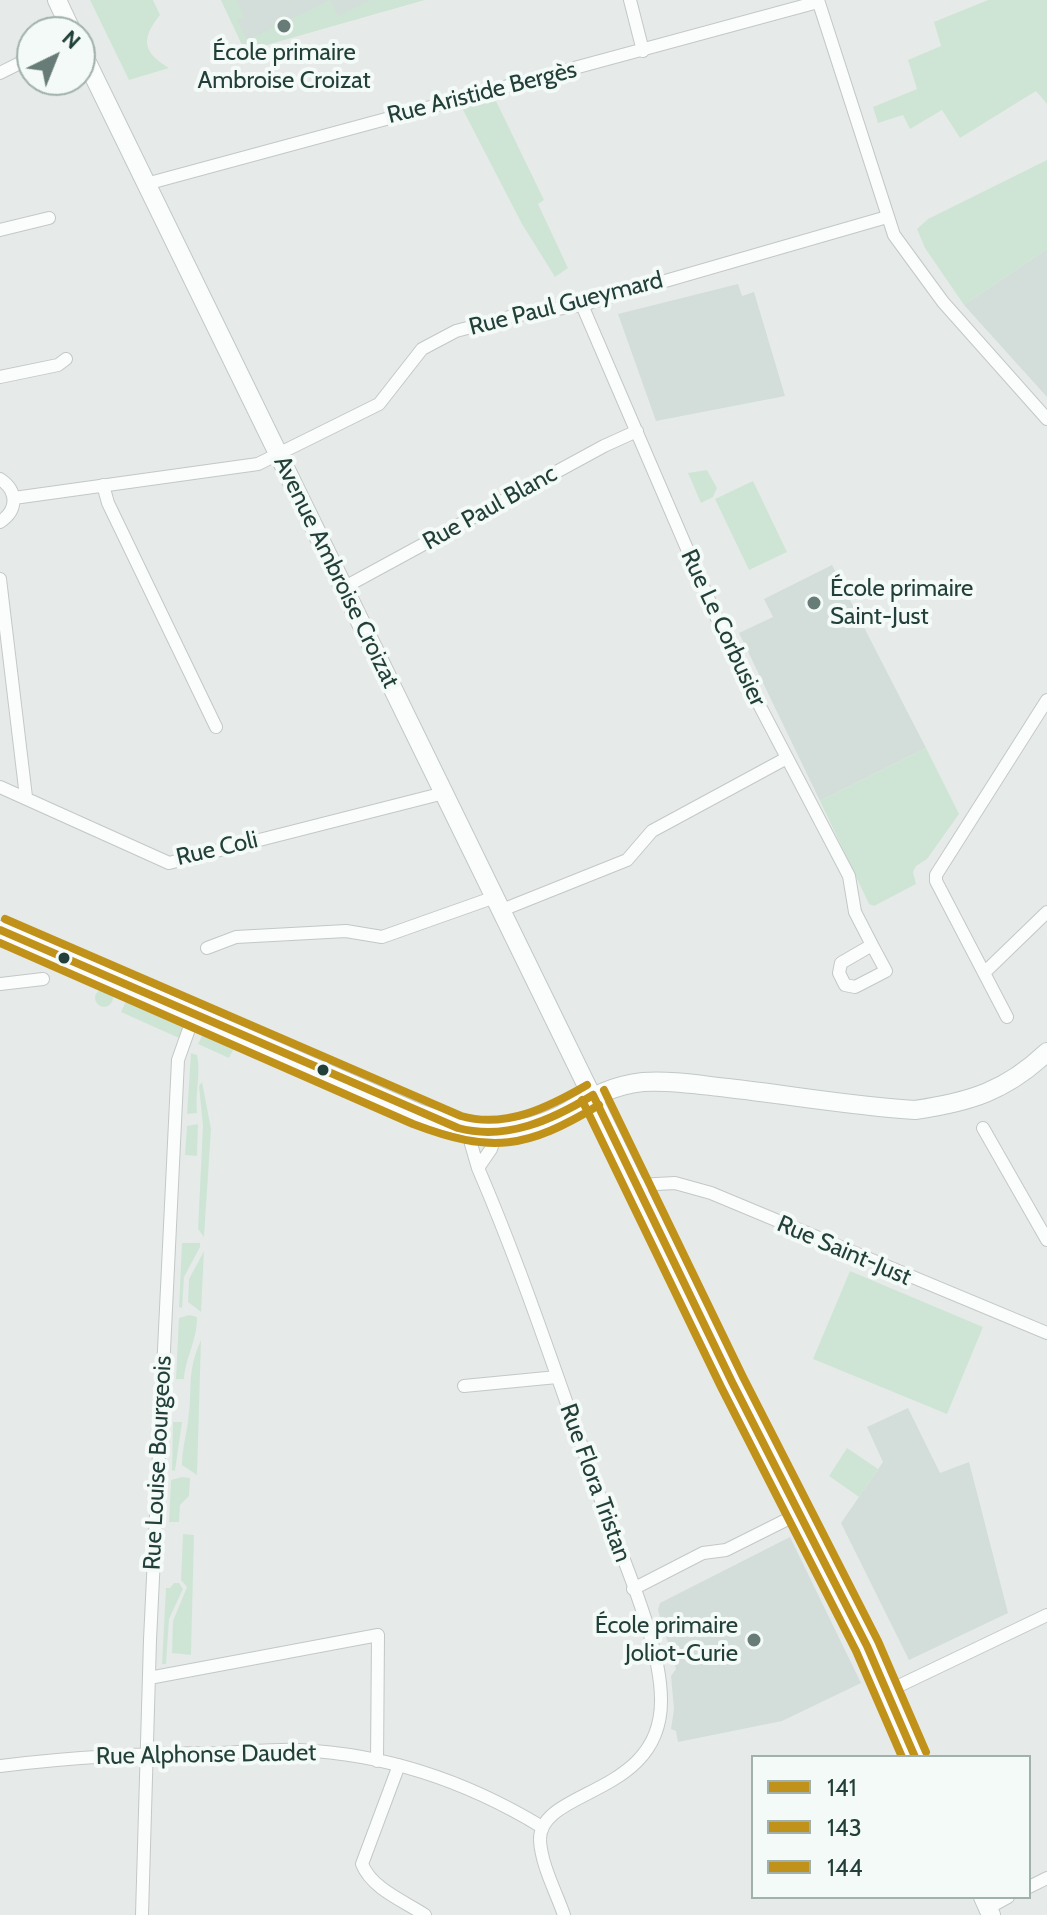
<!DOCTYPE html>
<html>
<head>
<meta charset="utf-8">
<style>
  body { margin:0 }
  #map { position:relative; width:1047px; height:1915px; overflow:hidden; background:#e6ebe9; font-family:Cabin,sans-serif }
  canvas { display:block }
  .legend { position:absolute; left:751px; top:1755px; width:280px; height:144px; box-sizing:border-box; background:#f4faf7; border:2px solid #a0b0ab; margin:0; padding:10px 14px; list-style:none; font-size:24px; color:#224039 }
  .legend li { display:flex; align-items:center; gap:16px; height:40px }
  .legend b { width:40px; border:2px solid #a0b0ab }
  .north { position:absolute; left:16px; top:16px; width:80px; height:80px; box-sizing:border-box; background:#f4faf7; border:2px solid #a0b0ab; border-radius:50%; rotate:43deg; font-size:22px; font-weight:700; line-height:32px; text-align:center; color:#224039 }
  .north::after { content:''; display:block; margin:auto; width:28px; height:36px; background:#677c77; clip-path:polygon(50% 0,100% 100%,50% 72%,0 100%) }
</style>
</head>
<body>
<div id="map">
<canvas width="1047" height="1915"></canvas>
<ul class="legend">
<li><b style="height:10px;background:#c0921a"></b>141</li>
<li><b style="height:10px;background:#c0921a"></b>143</li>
<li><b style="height:10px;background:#c0921a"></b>144</li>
</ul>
<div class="north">N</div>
</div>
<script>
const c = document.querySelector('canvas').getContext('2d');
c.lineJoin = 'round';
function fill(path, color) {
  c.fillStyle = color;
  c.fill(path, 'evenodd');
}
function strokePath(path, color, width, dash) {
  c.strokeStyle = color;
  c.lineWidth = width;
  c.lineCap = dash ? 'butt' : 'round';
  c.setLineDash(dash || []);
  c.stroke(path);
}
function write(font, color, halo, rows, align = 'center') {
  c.font = font + ' Cabin,sans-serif';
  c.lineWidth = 8;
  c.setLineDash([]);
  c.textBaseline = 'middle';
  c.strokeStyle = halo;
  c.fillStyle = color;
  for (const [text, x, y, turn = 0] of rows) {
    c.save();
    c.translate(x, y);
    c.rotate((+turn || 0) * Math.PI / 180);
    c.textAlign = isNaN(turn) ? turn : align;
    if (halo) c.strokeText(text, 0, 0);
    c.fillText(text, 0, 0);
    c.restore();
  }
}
fill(new Path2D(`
  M221,0h203l-179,51z
  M1047,249v148l-83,-92z
  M738,284l4,12 12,-4 31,104 -129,25 -38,-107z
  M832,565l94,183 -106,53 -81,-168 34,-16 -9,-18z
  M908,1408l32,65 29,-11 39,151 -99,47 -68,-137 42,-61 -16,-35z
  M790,1537l71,146 -79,38 -104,21 -2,-11 -5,-2 3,-20 -3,-33 5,-7 -18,-59 2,-7z`), '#d3ddd9');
fill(new Path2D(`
  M90,0h63l7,15c-20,25 -17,37 9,53l-40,12z
  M221,0h16l7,17 -7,3 10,20 83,-40 8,16 33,-16h53l-179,51z
  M988,0h59v104l-11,-13 -76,47 -18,-28 -32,19 -7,-14 -25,8 -5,-16 44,-18 -9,-29 33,-14 -7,-24z
  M496,101l48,99 -6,4 30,64 -13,9 -33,-53 -60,-116z
  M1047,160v89l-83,56 -39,-57 -8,-19 11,-10z
  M707,470l10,18 -4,9 -12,6 -13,-30z
  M753,481l34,71 -38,18 -34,-71z
  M926,748l33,66 -32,45 -11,7 -3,6 3,12 -42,22 -5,-2 -49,-103z
  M95 998a9 9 0 1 1 18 0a9 9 0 1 1-18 0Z
  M127,999l58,26 -6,13 -58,-26z
  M203,1034l31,14 -5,10 -31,-14z
  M191,1053l6,2c4,19 -2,37 0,58l-10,1z
  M202,1082l9,47 -7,108 -6,-8 5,-103 -4,-40z
  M198,1124l-1,32 -12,-1 2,-29z
  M182,1243h18v4l-16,30 -2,31 -3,-1z
  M204,1251l-3,61 -13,-10 1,-23z
  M850,1271l133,56 -36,87 -134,-55z
  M189,1315l8,2c0,25 -11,38 -13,62h-8l3,-61z
  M201,1340l-4,135 -15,-10c0,-16 4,-28 6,-44 5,-33 -2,-48 13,-81z
  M173,1422h9l-7,49 -3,-1z
  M847,1448l31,21 -19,28 -30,-21z
  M182,1477l8,1 -1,18 -9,9 -1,17h-10l2,-42z
  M183,1534l11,1 -3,120 -19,-2 1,-32 14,-34 -6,-7z
  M174,1583h5l4,6 -14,30 -3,45h-4l4,-76h4z`), '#cee5d6');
const street = new Path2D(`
  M630,0l13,51
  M818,0l76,235 49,67 104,117
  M0,73l32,-16
  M146,184l672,-182
  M0,230l49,-12
  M582,305l149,346 118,225 6,36 17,33
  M0,377l58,-12 8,-6
  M0,479c18,12 18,31 0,43
  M103,485l5,18 108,224
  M14,498l244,-34 121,-60 43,-55 34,-18 57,-15 69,-11 305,-88
  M0,579l26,218
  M343,588l261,-142 33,-15
  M0,787l169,76 275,-70
  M502,910l125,-50 25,-29 133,-72
  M872,945l14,26 -31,16 -10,-2 -6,-12 2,-10z
  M207,948l29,-11 110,-6 36,6 113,-40
  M984,973l63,-61
  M0,984l43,-5
  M1007,1017l-71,-136v-6l111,-175
  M983,1128l64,112
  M472,1132l-1,12 7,24c47,109 84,224 124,335 20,54 59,140 59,197 1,97 -122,88 -121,140 1,24 16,52 24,75
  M478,1168l13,-19 6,-17
  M638,1185l37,-2 36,10 336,140
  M464,1386l93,-9
  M633,1589l70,-36 23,-3 74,-37
  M149,1678l229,-43 -1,126
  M886,1692l161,-77
  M399,1765l-37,99c10,25 42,37 63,51
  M0,1766c73,-9 146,-13 220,-13 26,-1 53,-4 79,-3 88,4 169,32 243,77
  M1029,1887l18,-9
  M988,1908l20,-11
  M142,1915l8,-275 28,-580 16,-45`);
const secondary = new Path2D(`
  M57,0l15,32
  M80,48l607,1243 180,355 48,111
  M0,930l418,183c56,20 97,28 152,-3 23,-14 45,-25 73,-28 28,-2 57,3 85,6 62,7 124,18 187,22 55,-8 91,-19 132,-58
  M983,1897l8,18`);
strokePath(street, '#c3c8c6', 14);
strokePath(secondary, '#c1c9c6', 20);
strokePath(street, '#fbfcfc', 12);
strokePath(secondary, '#fbfcfc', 18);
strokePath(new Path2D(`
  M0,930l458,198c48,13 94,-8 135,-33
  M593,1095l139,287 135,264 48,111`), '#c0921a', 8);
strokePath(new Path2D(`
  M0,943l413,181c79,30 113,25 186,-19
  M582,1100l139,287 135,264 46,106`), '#c0921a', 8);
strokePath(new Path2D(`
  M5,919l456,197c45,13 88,-9 126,-31
  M604,1090l139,287 135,264 48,111`), '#c0921a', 8);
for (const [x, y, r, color] of [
  [284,26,8,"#677c77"],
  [814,603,8,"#677c77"],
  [64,958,7,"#224039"],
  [323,1070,7,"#224039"],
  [754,1640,8,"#677c77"]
]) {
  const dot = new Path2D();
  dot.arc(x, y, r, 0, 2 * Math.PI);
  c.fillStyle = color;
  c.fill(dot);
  strokePath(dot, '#f4faf7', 3);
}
write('24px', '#224039', '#f4faf7', [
  ["École primaire",284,53],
  ["Ambroise Croizat",284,81],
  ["École primaire",830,589,"left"],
  ["Saint-Just",830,617,"left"],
  ["École primaire",738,1626,"right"],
  ["Joliot-Curie",738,1654,"right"]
]);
write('24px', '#224039', '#f4faf7', [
  ["Rue Aristide Bergès",482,93,-14],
  ["Rue Paul Gueymard",566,304,-14],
  ["Rue Paul Blanc",490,508,-29],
  ["Avenue Ambroise Croizat",336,572,64],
  ["Rue Le Corbusier",723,628,65],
  ["Rue Coli",217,849,-13],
  ["Rue Saint-Just",844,1251,23],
  ["Rue Louise Bourgeois",158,1463,-87],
  ["Rue Flora Tristan",595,1483,70],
  ["Rue Alphonse Daudet",206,1755,-1]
]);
</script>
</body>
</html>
